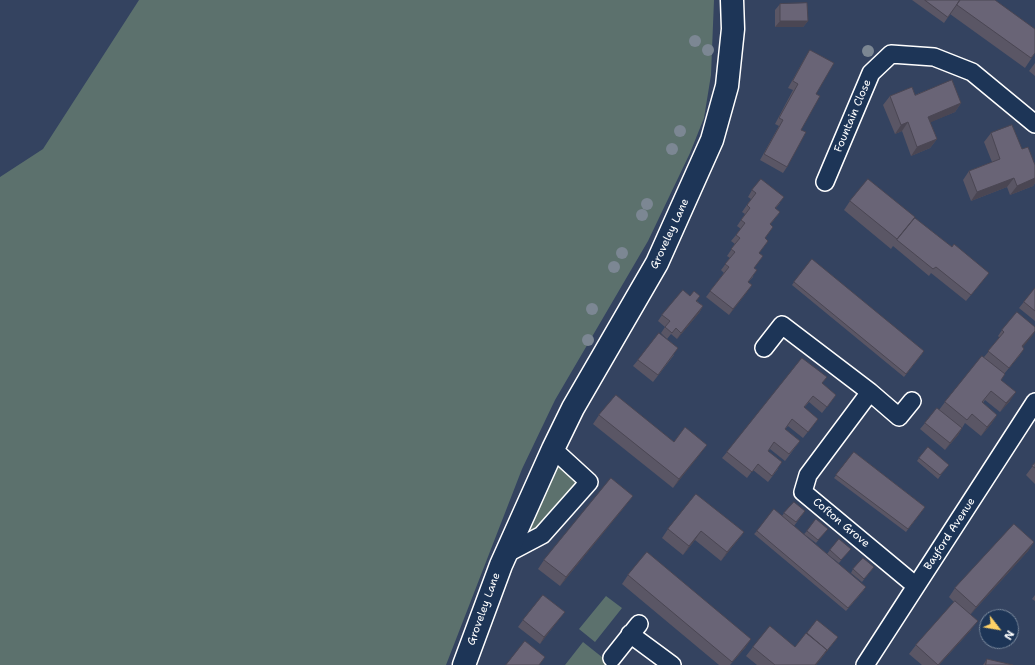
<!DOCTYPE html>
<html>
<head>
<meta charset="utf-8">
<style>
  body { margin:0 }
  #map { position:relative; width:1035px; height:665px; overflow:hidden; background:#344360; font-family:"Shantell Sans",sans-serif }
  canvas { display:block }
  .north { position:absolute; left:979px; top:609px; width:40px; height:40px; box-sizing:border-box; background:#1d3557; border:1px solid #77869a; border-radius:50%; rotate:121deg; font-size:11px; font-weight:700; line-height:16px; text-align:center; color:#fff }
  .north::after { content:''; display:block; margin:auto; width:14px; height:18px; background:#ffd166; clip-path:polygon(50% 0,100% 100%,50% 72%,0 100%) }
</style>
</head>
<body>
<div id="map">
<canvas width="1035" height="665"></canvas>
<div class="north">N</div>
</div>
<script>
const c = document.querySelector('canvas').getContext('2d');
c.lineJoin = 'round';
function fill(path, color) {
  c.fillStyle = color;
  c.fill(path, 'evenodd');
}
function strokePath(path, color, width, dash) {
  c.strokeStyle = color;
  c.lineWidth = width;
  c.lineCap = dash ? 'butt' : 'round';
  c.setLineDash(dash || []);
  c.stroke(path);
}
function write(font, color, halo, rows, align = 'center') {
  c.font = font + ' "Shantell Sans",sans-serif';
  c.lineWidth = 3.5;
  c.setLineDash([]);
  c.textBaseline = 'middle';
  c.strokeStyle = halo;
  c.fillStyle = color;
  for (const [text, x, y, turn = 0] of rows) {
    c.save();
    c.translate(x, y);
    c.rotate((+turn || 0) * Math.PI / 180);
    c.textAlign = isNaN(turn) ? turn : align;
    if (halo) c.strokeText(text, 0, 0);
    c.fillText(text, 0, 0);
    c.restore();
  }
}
fill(new Path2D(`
  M139,0h575l-3,75 -7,43 -14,35 -42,88 -93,159 -33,69 -76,196h-446v-488l43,-28z
  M558,465l24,21 -44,47 -11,1z
  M606,596l16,12 -27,34 -16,-13z
  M583,642l29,23h-47z`), '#5c716d');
const minor = new Path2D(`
  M825,182l46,-109 20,-19 43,3 38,15 63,52
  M764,348l18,-23 88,67 29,25 13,-16
  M870,392l-62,83 -5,17 113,94
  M506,554l36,-19 47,-53 -36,-33
  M630,634l42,31
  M612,658l27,-34
  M865,665l170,-263`);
const secondary = new Path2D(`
  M464,665l37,-100 52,-116 20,-41 84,-145 55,-123 15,-54 6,-57 -1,-29`);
strokePath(minor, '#fff', 20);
strokePath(secondary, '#fff', 25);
strokePath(minor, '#1d3557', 17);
strokePath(secondary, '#1d3557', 22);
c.fillStyle = '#7c8793';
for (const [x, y] of [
  [695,41],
  [708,50],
  [868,51],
  [680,131],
  [672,149],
  [647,204],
  [642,215],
  [622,253],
  [614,267],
  [592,309],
  [588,340]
]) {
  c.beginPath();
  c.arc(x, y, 6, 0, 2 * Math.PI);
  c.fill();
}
fill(new Path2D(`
  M912,0h83l40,53 -10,15 -75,-54 1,-1 -7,10z
  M780,4l28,17 -5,6h-28v-17z
  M810,50l6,44 -15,36 -14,37 -4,6 -23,-13 19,-34 -4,-2 18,-34 -5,-2 18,-32z
  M1035,63v13l-6,-5z
  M915,95l46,8 -6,9 -25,10 7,17 -7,9 -19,8 -9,-25 -7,3 -12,-29 7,-9z
  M991,133l31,16 13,16v18l-2,3 -23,9 -3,-8 -36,14 -8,-21 6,-9 23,-9 -8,-20z
  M752,190l28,13 -5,6 5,3 -10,13 -5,13 3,3 -9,12 -5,15 -1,9 -5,5 -1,10 -18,23 -23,-18 18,-24 -3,-3 9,-12 -3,-2 8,-12 -4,-3 10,-12 -4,-3 8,-12 -3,-2 9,-13 -3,-2z
  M850,201l64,19 75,53 -23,28 -35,-28 -2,3 -36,-30 -2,3 -47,-39z
  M794,282l128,72 -18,23 -112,-92z
  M1035,288v33l-16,-13z
  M697,301l6,5 -4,7 -22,26 -6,-5 -4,5 -6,-6 4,-6 -7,-6 4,-6z
  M1002,330l33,1 -13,16 -2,8 -16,19 -3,6 9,21 -10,11 -15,-12 -2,3 14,12 -6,9 -10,12 -16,-13 -7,12 -13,15 -25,-21 5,-6 14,-13 6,-8 39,-45 16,-19 -2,-2z
  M674,355l-21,27 -20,-16 5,-6z
  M822,384l14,11 -14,18 -13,-11 -5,6 14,11 -15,19 -15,-12 -3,3 15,12 -15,20 -15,-12 -2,2 10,18 -10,13 -15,-12 -6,8 -25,-20 5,-6z
  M599,415l75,27 26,12 -27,34 -80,-64z
  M854,452l71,55 -19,25 -72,-54z
  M919,458l27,10 -8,11 -21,-18z
  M1035,463v21l-9,-9z
  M626,505l-66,81 -22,-17 6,-9z
  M805,511l-11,15 70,64 -18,21 -92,-77 3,-3 25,-15 2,-3z
  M668,529l76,3 -7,9 -16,20 -26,-21 -12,15 -21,-17z
  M807,531l18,1 -9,11 -12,-9z
  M1034,542l-6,9 -58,64 1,15 -32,35h-17l-13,-11 7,-9 38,-43 -5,-5 6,-9z
  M830,550l18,2 -9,11 -12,-9z
  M874,567l-12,15 -11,-9 2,-4z
  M628,575l123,64 -6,9 -15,17h-11l-97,-81z
  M1035,595v6l-3,-2z
  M560,618l-20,26 -22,-17 5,-7z
  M838,637l-22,28h-59l-11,-9 7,-9h42z
  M987,659l26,6h-30z`), '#5a5665');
fill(new Path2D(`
  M780,21h28l-5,6h-28z
  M961,103l-6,9 -33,14 6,-9z
  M908,122l-6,9 -7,3 6,-9z
  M937,139l-7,9 -19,8 6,-9z
  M1014,178l-7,9 -36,14 6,-9z
  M1035,178v5l-2,3 -23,9 7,-9z
  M752,285l-5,7 -18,23 4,-6z
  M703,306l-4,7 -22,26 4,-6z
  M1035,331l-2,4 -15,18 4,-7z
  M1024,349l-4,6 -16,19 5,-6z
  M1016,392l-6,9 -10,11 6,-9z
  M997,415l-6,9 -10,12 6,-9z
  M962,428l-4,7 -13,15 5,-7z
  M707,445l-7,9 -27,34 6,-9z
  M633,496l-7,9 -66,81 6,-9z
  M701,531l-6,9 -12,15 6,-9z
  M744,532l-7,9 -16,20 6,-9z
  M1034,542l-6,9 -59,65 7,-9z
  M565,612l-5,6 -20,26 4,-7z
  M978,621l-7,9 -32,35h-1z
  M838,637l-22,28h-1z
  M751,639l-6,9 -15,17z`), '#4a4653');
const building = new Path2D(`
  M925,0h35l-12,17z
  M960,0h35l40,29v24l-4,5 -74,-53z
  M807,3l1,18h-28v-17z
  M810,50l24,13 -18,31 4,2 -19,34 5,2 -19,35 -23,-13 19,-34 -4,-2 19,-34 -5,-3z
  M952,80l9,23 -33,14 9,22 -20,8 -9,-25 -7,3 -11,-29 22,-9 3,8z
  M1012,125l10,24 6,-2 7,18v13l-18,8 -3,-8 -37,14 -8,-21 31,-12 -9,-26z
  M761,179l23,18 -9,11 5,4 -10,12 3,3 -8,11 3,3 -9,12 4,3 -9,12 3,2 -9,12 4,3 -19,24 -23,-18 19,-24 -4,-3 10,-12 -4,-3 9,-11 -4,-3 9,-12 -4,-3 9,-12 -3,-3 9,-12 -4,-3z
  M868,179l47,38 -18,22 -47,-38z
  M915,218l37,29 2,-3 35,29 -18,22 -35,-28 -3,2 -36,-29z
  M812,259l112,92 -18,23 -112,-92z
  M1035,288v23l-11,-9z
  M683,290l7,6 4,-5 6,5 -4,5 7,5 -22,27 -5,-5 -4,5 -7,-6 5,-6 -8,-6z
  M1017,312l18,15v4l-13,15 2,3 -15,19 -21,-17 16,-19 -2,-2z
  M659,333l19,15 -20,27 -20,-15z
  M982,356l23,18 -4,6 15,12 -10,11 -15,-12 -9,11 15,13 -10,12 -15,-13 -5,6 -22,-18z
  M802,358l25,19 -5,6 14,12 -9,12 -14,-11 -9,11 14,12 -10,13 -16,-13 -7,10 15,12 -11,13 -15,-12 -6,9 14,11 -10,14 -14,-12 -6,8 -25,-20z
  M616,395l58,47 11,-15 22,18 -28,34 -80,-64z
  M937,408l25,20 -12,15 -25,-20z
  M928,447l21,18 -9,10 -21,-17z
  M854,452l71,55 -17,22 -72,-54z
  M1035,463v5l-3,-2z
  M611,478l22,18 -67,81 -22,-17z
  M696,494l48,38 -17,20 -26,-21 -12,15 -21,-17z
  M794,502l11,9 -9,11 -12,-9z
  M774,509l92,78 -18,21 -91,-77z
  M816,519l12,10 -10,11 -11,-9z
  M1014,524l20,18 -58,65 -21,-19z
  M839,539l12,10 -10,11 -11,-10z
  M647,552l104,87 -19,23 -104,-87z
  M863,558l11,9 -10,12 -11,-10z
  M543,595l22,17 -21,25 -21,-17z
  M955,601l23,20 -40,44 -22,-20z
  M817,620l21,17 -13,16 2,-3 -20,-17z
  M770,626l25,21 11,-14 21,17 -12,15h-40l-22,-18z
  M525,641l20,16 -6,8h-33z
  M987,659l26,6h-27z`);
fill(building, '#696476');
strokePath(building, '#4a4653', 1);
write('11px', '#fff', '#1d3557', [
  ["Fountain Close",853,116,-67],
  ["Groveley Lane",670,234,-65],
  ["Cofton Grove",841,523,40],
  ["Bayford Avenue",950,534,-57],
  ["Groveley Lane",484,609,-70]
]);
</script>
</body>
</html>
